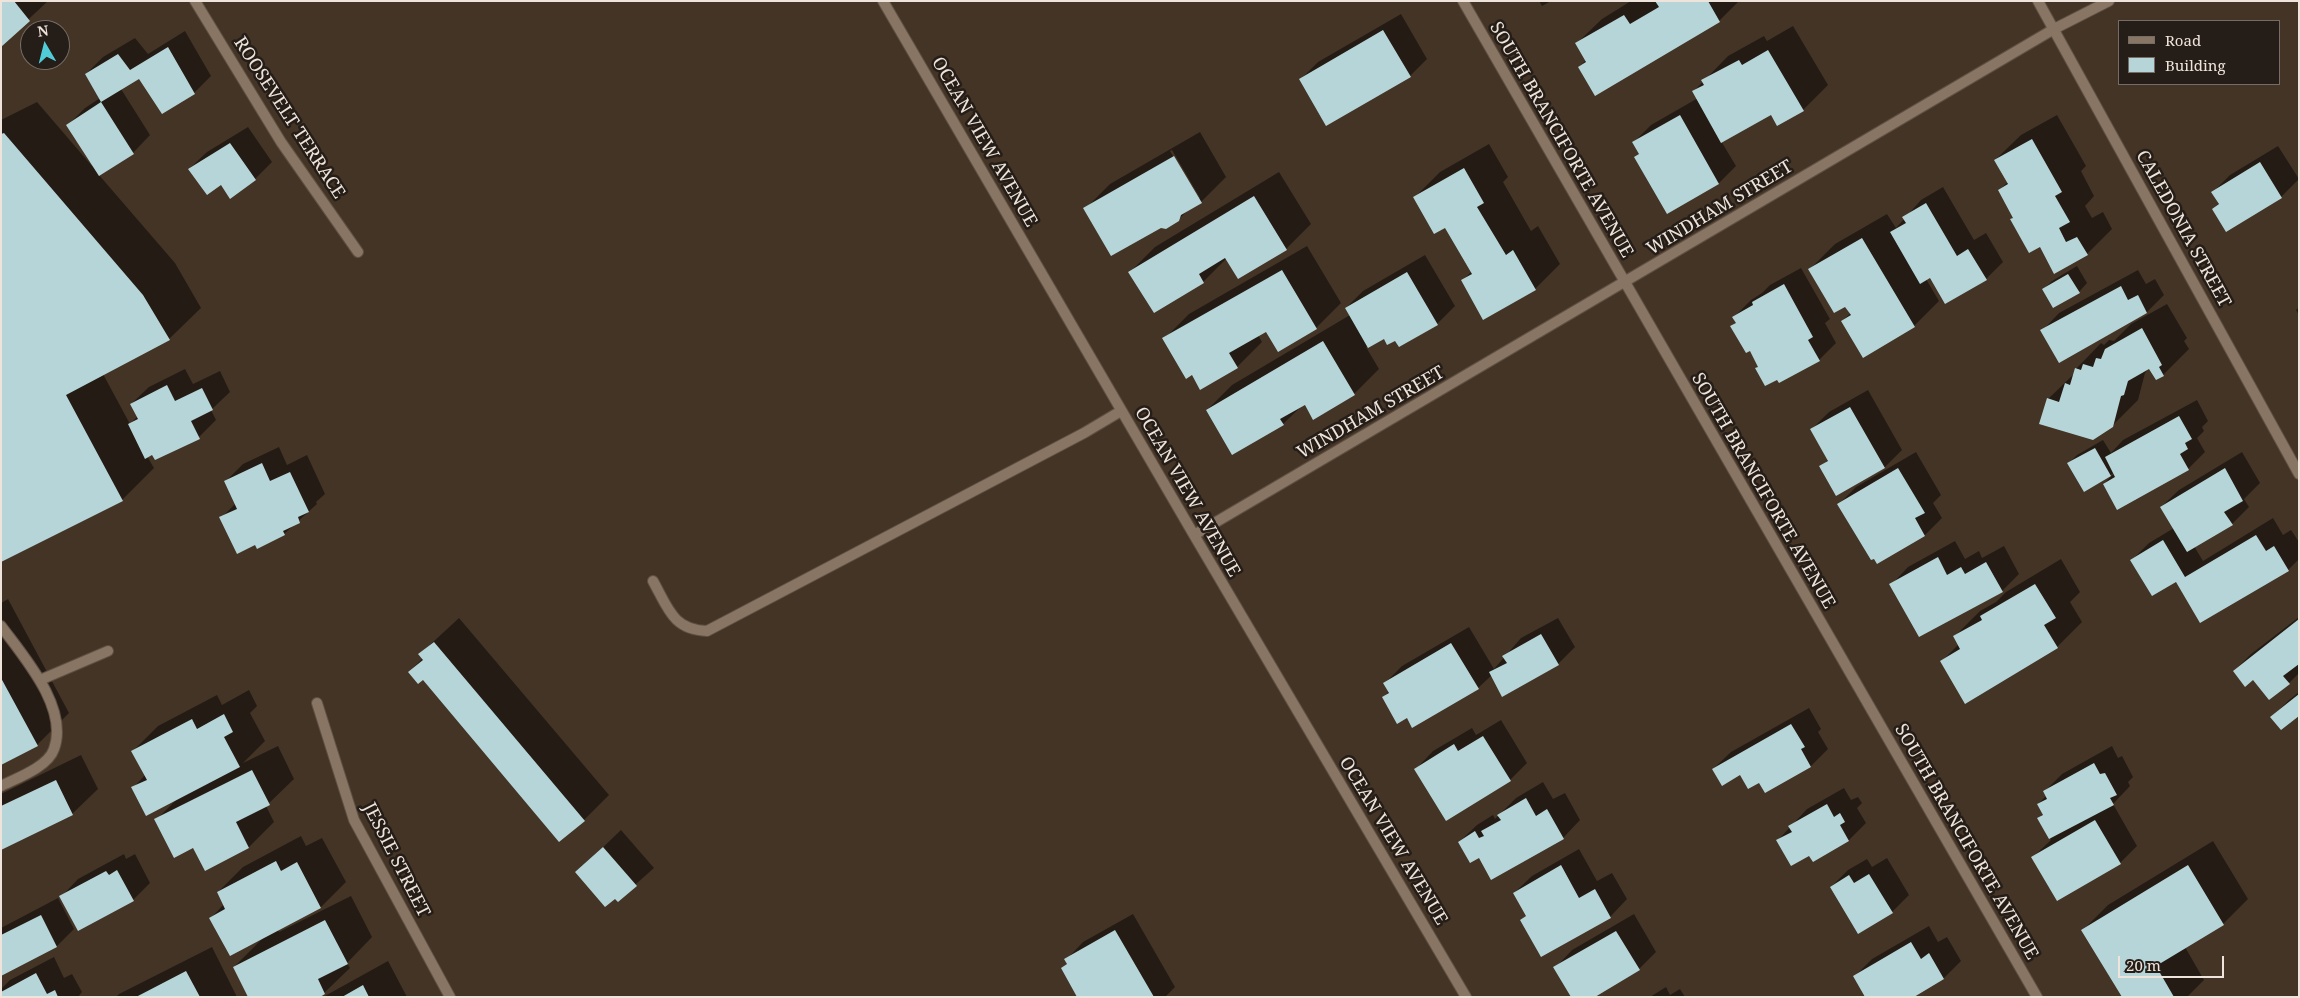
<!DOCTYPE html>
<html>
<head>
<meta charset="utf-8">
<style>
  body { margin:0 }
  #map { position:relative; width:2300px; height:998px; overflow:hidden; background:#443426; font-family:"Noto Serif",serif }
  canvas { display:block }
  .frame { position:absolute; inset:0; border:2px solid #eee4db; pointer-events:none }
  .legend { position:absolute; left:2118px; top:20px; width:162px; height:65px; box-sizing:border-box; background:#251d17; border:1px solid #756d65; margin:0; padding:6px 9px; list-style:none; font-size:15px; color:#eee4db }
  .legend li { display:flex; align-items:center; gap:10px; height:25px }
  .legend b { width:25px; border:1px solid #756d65 }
  .north { position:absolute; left:20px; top:20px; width:50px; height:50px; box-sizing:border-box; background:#251d17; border:1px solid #756d65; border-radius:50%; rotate:352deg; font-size:14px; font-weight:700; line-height:20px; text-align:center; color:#eee4db }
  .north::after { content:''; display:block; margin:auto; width:18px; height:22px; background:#52cbd8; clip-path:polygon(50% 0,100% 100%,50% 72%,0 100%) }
  .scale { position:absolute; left:2118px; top:956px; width:106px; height:22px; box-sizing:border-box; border:2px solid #eee4db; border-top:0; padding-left:6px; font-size:15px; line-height:18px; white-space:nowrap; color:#eee4db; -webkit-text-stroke:4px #251d17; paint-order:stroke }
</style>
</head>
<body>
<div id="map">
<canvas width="2300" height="998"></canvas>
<div class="frame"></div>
<ul class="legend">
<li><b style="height:6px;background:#887564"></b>Road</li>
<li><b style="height:14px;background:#b6d5d8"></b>Building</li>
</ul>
<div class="north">N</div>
<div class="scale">20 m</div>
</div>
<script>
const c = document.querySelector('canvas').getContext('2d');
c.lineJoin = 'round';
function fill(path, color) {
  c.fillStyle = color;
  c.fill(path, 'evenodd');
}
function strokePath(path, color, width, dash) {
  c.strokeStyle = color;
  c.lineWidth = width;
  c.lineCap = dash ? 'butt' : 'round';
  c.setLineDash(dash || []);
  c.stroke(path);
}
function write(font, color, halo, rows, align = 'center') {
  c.font = font + ' "Noto Serif",serif';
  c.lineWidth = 5;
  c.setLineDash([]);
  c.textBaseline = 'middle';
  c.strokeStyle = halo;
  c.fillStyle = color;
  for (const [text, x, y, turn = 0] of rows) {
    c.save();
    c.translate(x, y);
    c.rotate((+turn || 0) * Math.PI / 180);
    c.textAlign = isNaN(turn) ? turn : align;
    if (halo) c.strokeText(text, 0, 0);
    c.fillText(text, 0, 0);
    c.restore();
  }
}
fill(new Path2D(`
  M1,1h47l-47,44z
  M1539,1h12l-9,5z
  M1631,1h108l-20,20 -140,46 7,-7 -10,-16 26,-25z
  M1401,14l26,45 -17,17 -109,3 17,-17z
  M1793,26l35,59 -25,25 -32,3 -50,28 15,25 -17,17 -83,-26 4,-4 -6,-11 17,-17 47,-27 -4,-7 34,-35 36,-20 3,5z
  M185,31l26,45 -17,17 -54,-16 -19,12 29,46 -17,18 -34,22 76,88 26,45 -32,31 -66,35 27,50 8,-8 -7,-12 18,-17 36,-18 8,15 27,-13 10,21 -19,18 5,10 -17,17 -52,19 7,12 -32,32 -121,60v-440l36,-18 55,64 1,-1 -25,-40 17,-17 15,-10 -14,-24 17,-17 32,-19 13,16z
  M2057,115l29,51 -5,5 13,25 -9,10 7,12 11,-6 9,17 -25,25 -47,-8 -28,-27 2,-2 -15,-27 9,-8 -13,-22 26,-25z
  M248,127l24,35 -17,17 -34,4 -32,-14 18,-17z
  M1200,132l26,45 -25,25 -11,6 -12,12 -93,-11 25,-25zM1172,150l28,48 -2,1 -28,-48z
  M1489,144l19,33 -5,5 28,49 7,-5 22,38 -25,25 -73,-8 10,-10 -26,-45 -31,-29 25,-25z
  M2278,146l21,33 -18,18 -55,34 -13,-22 6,-6 -6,-11 17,-17z
  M1279,172l32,52 -25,25 -59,9 -24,24 -73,-10 25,-25z
  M1943,187l31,53 12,-7 17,29 -17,17 -55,-3 -5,3 13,22 -25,25 -72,-5 9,-8 -6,-8 -35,-36 25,-25 52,-30 9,14 25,-28z
  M1307,246l34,57 -25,25 -50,2 -8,5 4,7 -25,25 -44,7 -29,-35 25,-25z
  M1425,255l30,51 -18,18 -38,22 -3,-7 -12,-2 -18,10 13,22 -25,25 -49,9 -22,21 -50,29 -26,-43 25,-25 118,-70 -4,-7 17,-17z
  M2077,266l10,17 -8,9 -35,-3 8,-8z
  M1801,268l29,51 -5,4 11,20 -17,17 -60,6 -9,-17 -18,-22 5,-5 -3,-5 17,-17 11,-7 8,-8z
  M2138,270l8,14 9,-5 9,16 -17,17 -88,49 -17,-30 17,-18z
  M2167,304l20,34 -3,3 5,8 -26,26 -7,4 -6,-12 -5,6 -7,27 -26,26 -64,-27 26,-25 2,-5 25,-26 3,2 5,-5 5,1 17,-17z
  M2299,307v8l-3,-5z
  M1868,390l34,60 -17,17 -49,27 -15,-27 8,-8 -17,-30 17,-17z
  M2197,400l11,21 -6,6 2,4 -7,7 8,14 -17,17 -84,15 10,-11 -30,17 -15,-27 8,-8 26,-15 8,13 12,-13z
  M279,447l8,18 20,-10 18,39 -9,8 1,2 -33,30 -29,9 -34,-25 15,-15 -10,-22 17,-17z
  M1916,452l25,43 -8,8 9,15 -17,17 -47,27 -39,-58 17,-17z
  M2242,452l18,31 -16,16 5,8 -17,17 -38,22 9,15 70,-43 10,17 8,-5 8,12v17l-11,11 -112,10 -44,-20 17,-17 25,-15 -13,-21 18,-17z
  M1955,541l10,18 14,-8 3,7 22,-12 15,28 -17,17 -111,-6 17,-18z
  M2061,559l19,33 -10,10 12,20 -25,25 -116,15 18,-18 -4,-8 25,-25 16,-9 10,-10z
  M8,599l61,114 -32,32 -36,18v-160z
  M2299,617v56l-10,10 -35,-4 -20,-8 17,-17z
  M459,618l150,177 -25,25 -161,-142 -14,-6 14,-14 -3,-4z
  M1558,618l17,29 -17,17 -66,11 -14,13 -71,29 -24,-19 6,-7 -4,-8 17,-17 67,-39 25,42 27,-31z
  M249,690l8,16 -7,7 15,28 -22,22 35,-17 16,33 -28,27 8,16 -25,25h-55l-38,-27 20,-20 -43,-12 12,-13 -12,-24 25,-25 59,-31 5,10z
  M2299,692v23l-27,2 17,-17z
  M1809,708l12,21 -3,3 10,17 -17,17 -46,25 -6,-10 -18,-8 -28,-4 18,-17z
  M1501,720l26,43 -17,17 -94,-11 17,-18 39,-23 4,7z
  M2112,746l6,12 4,-2 11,21 -5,5 2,4 -17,18 24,42 -17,17 -88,-5 19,-18 -12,-22 4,-4 -5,-10 9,-9 -2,-4 17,-17z
  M81,755l17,34 -26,25 -71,35v-55z
  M1543,782l10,17 12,-6 15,27 -17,18 -84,19 -20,-15 18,-17 16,-10 2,4 21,-21z
  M1844,788l7,12 7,-3 4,6 -5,5 9,15 -17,17 -36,20 -4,-6 -31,-14 29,-31z
  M621,830l33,38 -36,32 -41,-28z
  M301,836l5,10 16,-8 24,44 -25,25 -43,23 1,2 72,-36 21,41 -25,26 3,5 -26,25 -90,-26 29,-29 -52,-20 13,-14 -6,-12 25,-25z
  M2213,841l35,58 -25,25 -38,23 19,33 -17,17h-63l-41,-67 25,-25z
  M1579,849l18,32 15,-8 15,26 -17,18 -89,3 6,-5 -13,-22 18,-17z
  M124,854l2,5 9,-5 15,29 -17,17 -72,-3 17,-18z
  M1887,858l22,37 -17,17 -61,-25 17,-17 19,-11 5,8z
  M58,898l16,31 -17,17 -56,28v-46z
  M1133,914l42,73 -10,10h-76l-27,-29 6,-5 -2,-3 17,-18z
  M1634,914l22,38 -17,17 -84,-1 17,-18z
  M1929,926l9,16 9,-5 14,24 -17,17 -32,19 -57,-21 17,-17z
  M212,947l25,50h-121l3,-3z
  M54,957l10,21 8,-4 10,18 -4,5h-77v-8l9,-9z
  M388,961l19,36h-84z
  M1666,987l4,8 10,-6 5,8h-35z`), '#0007');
fill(new Path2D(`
  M1,1h13l16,20 -29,26z
  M1655,1h53l12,21 -125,74 -17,-29 8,-5 -11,-19 49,-28 6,9 29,-17z
  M1383,30l28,47 -85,49 -27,-47z
  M168,47l27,47 -33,20 -23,-35 -38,23 33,52 -35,22 -33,-51 35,-23 -16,-28 33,-20 12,16z
  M1768,50l36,61 -27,15 -6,-11 -50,28 -29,-52 12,-6 -3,-5 38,-20 3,5z
  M1680,115l39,69 -52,30 -33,-57 5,-3 -7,-12z
  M4,133l139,162 27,45 -104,55 57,106 -122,61v-428z
  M2032,139l30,53 -7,4 15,26 -11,6 7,14 11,-5 11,18 -34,19 -14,-27 -11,6 -19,-34 3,-1 -15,-28 10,-6 -14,-24z
  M230,143l26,37 -26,19 -9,-14 -14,10 -19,-26z
  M1174,156l28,47 -21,12 -2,6 -13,8 -5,-1 -50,28 -28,-48z
  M2260,162l22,36 -56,34 -14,-23 7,-5 -8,-12z
  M1464,168l20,35 -7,4 29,48 7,-5 23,40 -53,30 -22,-40 11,-6 -27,-46 -11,6 -21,-37z
  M1254,196l33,54 -49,29 -13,-21 -26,16 5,9 -50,30 -26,-41z
  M1926,203l31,53 11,-7 19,31 -42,24 -15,-26 -10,6 -30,-52 16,-9 -4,-6z
  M1862,238l53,89 -52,31 -22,-37 10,-6 -6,-8 -11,6 -26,-44z
  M1282,270l35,59 -39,23 -12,-20 -37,21 9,15 -38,22 -8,-15 -6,4 -24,-41z
  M1407,272l31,53 -39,22 -4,-6 -8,4 -3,-6 -16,9 -23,-40z
  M2068,274l12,19 -27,15 -11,-19z
  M1784,284l29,53 -5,3 12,21 -41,22 -2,-3 -12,6 -10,-18 3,-1 -8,-16 -4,2 -16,-27 6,-3 -4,-6 21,-12 -1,-3z
  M2121,286l7,14 10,-5 9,18 -88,50 -19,-33z
  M2142,328l20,37 -3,2 5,9 -8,4 -7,-11 -21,12 -4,14 -3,1 -8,31 -20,13 -54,-16 8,-26 12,4 6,-19 5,2 5,-17 6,2 2,-6 10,3 3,-9 5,1 4,-10z
  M1323,341l32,54 -42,25 -8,-15 -25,14 4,6 -52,30 -26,-45z
  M167,385l8,16 27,-13 11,22 -22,11 9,18 -45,21 -3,-5 -7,4 -17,-35 10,-5 -8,-15z
  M1850,407l35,61 -49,28 -17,-30 9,-5 -18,-32z
  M2179,416l13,23 -7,4 3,6 -8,5 9,16 -72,40 -14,-26 12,-7 -10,-20z
  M2095,448l16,28 -27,16 -17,-29z
  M262,463l8,18 20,-9 19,40 -11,5 2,6 -17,8 2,4 -28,14 -2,-4 -18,9 -18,-37 18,-8 -13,-28z
  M1898,468l27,45 -10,5 10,18 -48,28 -3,-5 -3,1 -34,-56z
  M2225,468l18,33 -19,11 9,13 -46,27 -27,-45z
  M2256,535l10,16 8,-5 15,25 -89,52 -24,-41 -24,14 -22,-36 33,-20 22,37z
  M1938,557l9,18 14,-8 4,7 21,-12 17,30 -84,45 -30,-53z
  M2035,584l21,34 -12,7 14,23 -93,56 -25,-43 20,-12 -7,-13 29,-16 -2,-4z
  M2299,619v45l-16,12 7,8 -21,16 -16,-20 -8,7 -12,-16z
  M1541,634l18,31 -57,32 -13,-25 18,-9 -5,-7z
  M434,642l151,179 -26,21 -136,-162 -5,4 -10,-12 15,-12 -5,-6z
  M1451,643l28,46 -67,39 -5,-10 -10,6 -15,-27 7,-4 -6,-10z
  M1,678l37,68 -37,19z
  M2299,694v22l-18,14 -11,-13z
  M224,714l9,18 -9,5 16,30 -94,49 -15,-29 16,-7 -16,-29 61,-32 5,10z
  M1791,724l14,23 -4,2 10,18 -46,26 -6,-10 -11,6 -8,-14 -18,11 -10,-17z
  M1483,736l28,45 -65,40 -32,-52 40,-25 4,7z
  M2094,763l6,11 5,-1 12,22 -7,3 4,7 -65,34 -12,-21 6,-3 -6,-11 10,-5 -4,-8z
  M252,770l18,35 -34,17 13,26 -44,23 -12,-23 -19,10 -20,-39z
  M56,780l17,35 -72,35v-44z
  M1526,798l10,18 11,-7 17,30 -73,41 -12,-22 -9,5 -12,-21 17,-11 4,7 5,-2 -3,-5 20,-11 -4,-5z
  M1827,804l7,13 6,-4 5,9 -5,3 9,16 -36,21 -4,-6 -18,10 -15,-26 16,-8 -4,-6z
  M2095,820l26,44 -64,37 -26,-44z
  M603,847l34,39 -19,16 -3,-3 -10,8 -30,-35z
  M276,861l5,10 16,-9 24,46 -91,48 -21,-38 16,-9 -8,-17z
  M1561,865l18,33 16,-9 16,29 -70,39 -21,-37 6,-4 -13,-23z
  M2188,865l36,60 -68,41 18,31h-52l-41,-67z
  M117,870l17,31 -56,30 -19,-35 47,-25 3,4z
  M1869,874l24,39 -35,21 -28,-47 19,-12 5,8z
  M41,915l16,32 -56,29v-41z
  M325,920l23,44 -30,15 7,15 -5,3h-72l-15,-30z
  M1115,930l39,67h-77l-16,-29 6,-4 -3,-5z
  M1616,931l24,39 -45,27h-24l-18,-30z
  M1911,942l10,17 8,-6 15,26 -30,18h-49l-12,-21z
  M186,971l14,26h-64z
  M36,973l11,21 8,-4 3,7h-57v-5z
  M363,985l6,12h-27z`), '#b6d5d8');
const lane = new Path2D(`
  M653,581c15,27 20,49 54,50l377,-198 37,-22
  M1,626c23,31 68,82 53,123 -6,18 -37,29 -53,37
  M40,680l68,-29`);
const street = new Path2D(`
  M195,1l86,141 77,110
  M883,1l311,534 272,462
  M1463,1l574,996
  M2038,1l261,473
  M1194,535l860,-506 55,-28
  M317,703l37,117 96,177`);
strokePath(lane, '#5f5043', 12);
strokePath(street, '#5f5043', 12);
strokePath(lane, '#887564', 10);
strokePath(street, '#887564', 10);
write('18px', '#eee4db', '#251d17', [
  ["ROOSEVELT TERRACE",289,118,57],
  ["SOUTH BRANCIFORTE AVENUE",1561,140,60],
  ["OCEAN VIEW AVENUE",984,142,60],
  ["WINDHAM STREET",1720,208,-31],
  ["CALEDONIA STREET",2183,229,61],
  ["WINDHAM STREET",1371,413,-30],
  ["SOUTH BRANCIFORTE AVENUE",1763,491,60],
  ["OCEAN VIEW AVENUE",1187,492,60],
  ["OCEAN VIEW AVENUE",1393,841,59],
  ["SOUTH BRANCIFORTE AVENUE",1966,842,60],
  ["JESSIE STREET",396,860,63]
]);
</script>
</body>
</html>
